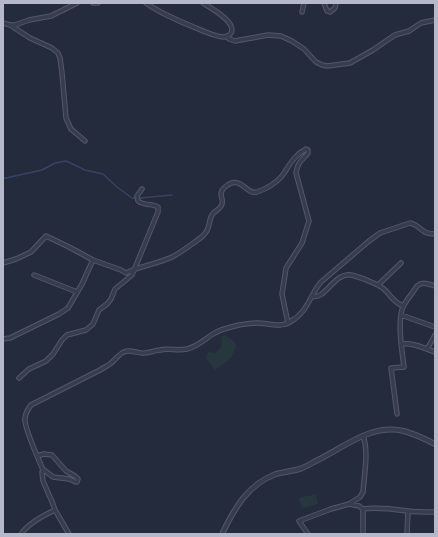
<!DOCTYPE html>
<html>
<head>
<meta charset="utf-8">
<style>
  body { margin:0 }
  #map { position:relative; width:438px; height:537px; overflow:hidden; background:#242b3d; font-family:Montserrat,sans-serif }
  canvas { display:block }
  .frame { position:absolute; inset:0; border:4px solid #b4b8c8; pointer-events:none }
</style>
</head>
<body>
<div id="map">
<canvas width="438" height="537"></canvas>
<div class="frame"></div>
</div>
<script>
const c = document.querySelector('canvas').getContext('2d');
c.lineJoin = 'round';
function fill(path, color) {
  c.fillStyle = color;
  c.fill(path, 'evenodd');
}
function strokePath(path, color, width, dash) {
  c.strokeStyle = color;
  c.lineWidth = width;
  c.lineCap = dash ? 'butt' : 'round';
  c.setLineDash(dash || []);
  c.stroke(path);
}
fill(new Path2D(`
  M225,335l9,6 2,6 -5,11 -16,12 -9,-12 2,-6 7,1 6,-6 1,-11z
  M316,494l2,10 -16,4 -3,-10z`), '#26373e');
strokePath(new Path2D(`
  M3,178h3l36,-8 13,-7 11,-2 19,9 18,4 14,13 15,11h8l32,-3`), '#384364', 1.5);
const minor = new Path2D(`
  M93,3h5
  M146,3c15,11 33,18 50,25 9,4 18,8 27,9 3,0 6,-1 8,-4 6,-11 -20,-25 -28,-30
  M324,3l3,8 3,1 5,-4 1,-5
  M302,12l2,-9
  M3,23l7,2h5l14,-5 22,-4 26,-13
  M10,25l20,13 22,10 6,5 2,5 2,15 4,45 5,11 14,12
  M227,36l2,3 6,2 33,-6 13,1 11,5 12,8 12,13 6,3 5,1 23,-3 23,-13 13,-9 9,-6 14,-4 12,-8 14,-3
  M3,263l13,-4 15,-7 15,-16 23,11 24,13 28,10 5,3c14,-7 31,-9 46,-16 8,-4 16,-10 23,-15 4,-3 9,-6 11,-10 4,-5 3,-13 6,-17 2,-4 9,-6 10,-11 2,-6 -5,-10 3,-17 16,-14 21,9 32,5 9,-3 18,-8 25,-16 8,-11 11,-20 24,-27l2,1v3c-7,9 -10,8 -12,20l13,48 -7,22 -16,25 -4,26 6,29
  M34,275l43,17
  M378,285l23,-22
  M312,296c13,5 22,-24 39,-21 6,1 30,10 34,15 8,8 7,11 18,16
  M401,315l34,12
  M3,339l7,-1 49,-24 9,-6 14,-24 11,-24
  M402,344c11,-2 23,5 33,8
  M427,349l8,-14
  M19,378l10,-9 17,-8 7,-7 9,-14 5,-5 19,-5 7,-6 6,-14 8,-6 4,-5 4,-10 17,-14 26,-63v-5c-6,-4 -14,-1 -20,-6l-1,-5 5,-7
  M397,414l-6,-46 13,-1c-2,-16 -7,-46 -1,-60 3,-7 10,-14 14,-21 6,-5 11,-2 18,0
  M37,456l7,-2 8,1 14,16 9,5 3,3 -1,3h-1l-7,-3 -16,-2 -9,-7 -2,2 1,9 10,23 2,6 14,24
  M43,470c-4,-10 -19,-42 -18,-51 0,-5 3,-10 6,-14l69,-35c3,-2 7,-4 10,-6 5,-4 9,-10 14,-12 6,-3 12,1 18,1 6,1 12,-3 18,-3 9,-2 18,1 27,-1 10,-2 18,-10 26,-15 8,-5 17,-7 26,-9 6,-1 13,-2 18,-2 11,0 24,5 33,-1 19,-11 19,-26 31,-40l48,-41 11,-8 30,-10c11,2 10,11 25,11
  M349,504l10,2 4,3v25
  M363,509c15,-2 29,0 44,2 9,1 19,1 28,1
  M21,534c8,-11 21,-18 34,-24
  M308,534l-9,-13 32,-12 18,-5 11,-7 3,-5c1,-15 6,-42 0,-56
  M407,534l1,-23`);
const tertiary = new Path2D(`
  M222,534c12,-25 26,-50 54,-60 8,-2 16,-3 24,-5 5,-2 9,-4 14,-7 28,-13 56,-39 90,-31 11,3 21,8 31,13`);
strokePath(minor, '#535868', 5.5);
strokePath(tertiary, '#535868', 6);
strokePath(minor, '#383d4d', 3.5);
strokePath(tertiary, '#383d4d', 4);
</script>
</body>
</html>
